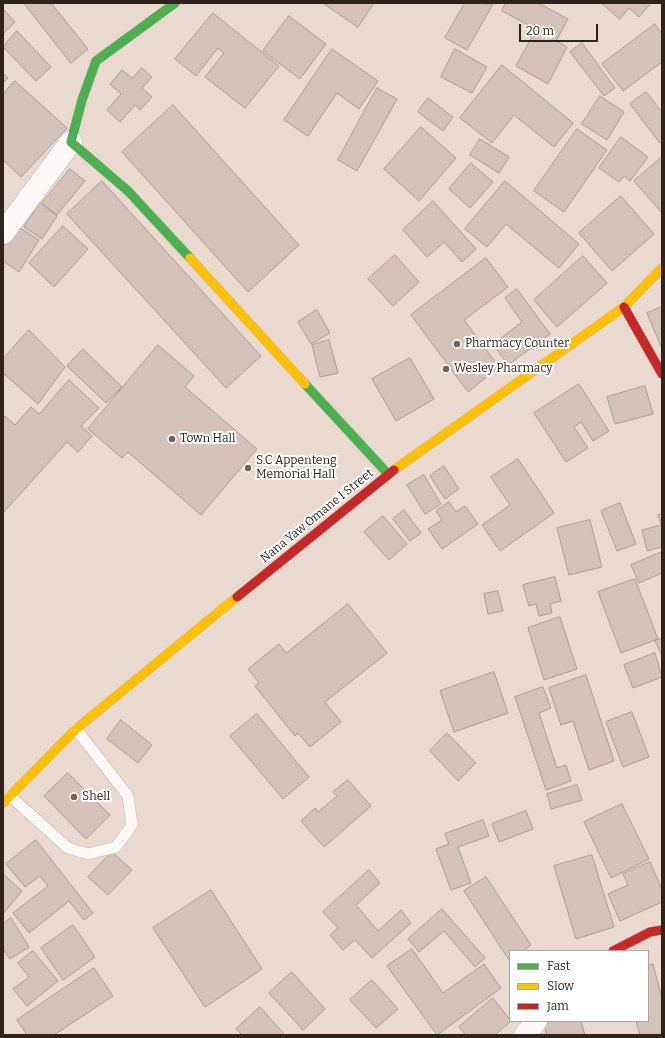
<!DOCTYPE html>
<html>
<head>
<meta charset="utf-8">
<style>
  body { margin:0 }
  #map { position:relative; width:665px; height:1038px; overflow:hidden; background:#e9d9ce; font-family:Bitter,serif }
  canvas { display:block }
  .frame { position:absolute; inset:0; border:4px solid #2e241c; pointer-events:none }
  .legend { position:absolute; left:509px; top:950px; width:140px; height:72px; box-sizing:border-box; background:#fff; border:1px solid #aba7a4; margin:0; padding:5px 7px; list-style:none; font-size:12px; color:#2e241c }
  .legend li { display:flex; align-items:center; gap:8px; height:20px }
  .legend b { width:20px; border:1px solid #aba7a4 }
  .scale { position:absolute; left:519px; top:24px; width:79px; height:18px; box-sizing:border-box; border:2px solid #2e241c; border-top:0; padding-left:5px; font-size:12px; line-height:14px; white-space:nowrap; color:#2e241c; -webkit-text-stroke:3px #fff; paint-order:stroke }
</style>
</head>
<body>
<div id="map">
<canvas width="665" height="1038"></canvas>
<div class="frame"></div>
<ul class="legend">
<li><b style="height:5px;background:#4caf50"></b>Fast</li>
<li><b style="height:5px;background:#ffc107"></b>Slow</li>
<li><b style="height:5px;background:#c62828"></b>Jam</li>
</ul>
<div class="scale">20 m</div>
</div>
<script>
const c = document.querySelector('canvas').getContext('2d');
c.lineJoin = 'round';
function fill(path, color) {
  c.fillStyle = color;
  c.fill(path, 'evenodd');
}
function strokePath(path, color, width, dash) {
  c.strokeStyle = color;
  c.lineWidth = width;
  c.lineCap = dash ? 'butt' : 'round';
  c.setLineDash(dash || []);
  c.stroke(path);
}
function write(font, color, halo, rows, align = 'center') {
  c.font = font + ' Bitter,serif';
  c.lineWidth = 4;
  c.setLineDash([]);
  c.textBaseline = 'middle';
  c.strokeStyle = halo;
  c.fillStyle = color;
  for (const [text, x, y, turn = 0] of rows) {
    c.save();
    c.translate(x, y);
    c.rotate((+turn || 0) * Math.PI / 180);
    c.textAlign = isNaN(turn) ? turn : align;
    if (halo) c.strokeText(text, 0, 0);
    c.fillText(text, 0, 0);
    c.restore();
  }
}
const building = new Path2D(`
  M24,3h27l37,46 -17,14z
  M323,3h51l-16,24z
  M465,3l28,1 -26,46 -22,-12z
  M506,3h32l30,16 -12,22 11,6 -19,37 -32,-18 20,-37 -34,-18z
  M602,3h49l-12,14 -10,-9 -9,11z
  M3,9l12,13 -12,12z
  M213,13l66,53 -34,42 -40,-31 19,-24 -6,-5 -22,28 -21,-17z
  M289,16l37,28 -26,35 -37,-28z
  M655,24l7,10v28l-39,29 -21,-27z
  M17,31l34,36 -15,14 -33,-34z
  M582,43l33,45 -11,8 -34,-44z
  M332,49l46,32 -19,28 -22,-16 -29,43 -24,-16z
  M455,49l32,18 -15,26 -31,-16z
  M502,65l71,58 -19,24 -40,-32 -22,28 -32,-25z
  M142,68l10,9 -10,11 10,9 -12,13 -5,-5 -15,17 -13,-12 14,-16 -11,-10 12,-14 10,8z
  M3,73l5,5 -5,5z
  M15,81l52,47 -46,49 -18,-17v-66z
  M377,88l20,11 -40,72 -19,-11z
  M646,92l16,20v30l-2,1 -30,-39z
  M600,96l24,16 -17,28 -25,-16z
  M428,98l25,19 -10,14 -25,-19z
  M173,105l126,140 -51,47 -126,-140z
  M421,127l35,31 -37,43 -35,-32z
  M577,129l30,21 -43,62 -30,-21z
  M621,137l27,20 -18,24 -6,-5 -5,6 -20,-14z
  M480,139l29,18 -10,16 -29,-18z
  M662,157v56l-28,-32z
  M471,163l22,19 -23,26 -21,-19z
  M70,169l15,12 -28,34 -15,-12z
  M102,181l159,175 -35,32 -159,-174z
  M505,181l74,63 -20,24 -53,-44 -19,23 -22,-18z
  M621,196l33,38 -42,37 -33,-38z
  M433,201l43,48 -14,13 -18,-20 -17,15 -24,-27z
  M40,203l17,13 -15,23 -18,-12z
  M17,226l22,14 -20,32 -16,-11v-13z
  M63,226l25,23 -34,38 -25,-24z
  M395,255l24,27 -26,24 -25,-27z
  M583,256l24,27 -50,44 -23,-27z
  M486,258l22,29 -44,33 35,47 -31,25 -57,-77z
  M517,289l33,45 -42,31 -15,-21 29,-22 -17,-24z
  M662,307v42l-15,-36z
  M317,310l13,23 -19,11 -13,-22z
  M29,330l36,37 -27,37 -35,-31v-14z
  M329,340l9,33 -18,4 -8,-32z
  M158,345l36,31 -9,11 72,62 -56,66 -73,-63 -6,6 -34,-29z
  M83,349l39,38 -16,16 -39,-37z
  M410,358l24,41 -38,22 -24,-42z
  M69,380l30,28 -18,18 11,10 -14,16 -11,-10 -64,71v-95l2,-2 10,9 16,-18 8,7z
  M579,384l30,47 -16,10 -12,-19 -7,5 14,21 -22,14 -32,-49z
  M645,386l8,28 -38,10 -8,-27z
  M518,459l36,54 -54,38 -18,-26 28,-20 -19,-28z
  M444,466l15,23 -14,10 -15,-23z
  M424,475l17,29 -16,10 -18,-29z
  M449,502l7,10 9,-6 13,18 -36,25 -14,-20 14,-9 -6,-9z
  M620,503l16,41 -19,7 -16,-40z
  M404,510l17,23 -11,8 -17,-22z
  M662,514v33l-15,4 -5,-21 19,-5 -3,-10z
  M383,516l24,28 -18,16 -25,-28z
  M590,520l12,47 -33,8 -12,-47z
  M662,552v21l-23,10 -8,-18z
  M555,577l6,24 -11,3 2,9 -13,3 -3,-12 -7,2 -6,-21z
  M635,579l23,60 -37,14 -23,-61z
  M498,591l5,20 -15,3 -4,-20z
  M348,604l39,49 -62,49 16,20 -31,25 -12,-14 -3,3 -40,-50 4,-3 -11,-14 31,-25 7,9z
  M560,617l17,52 -33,11 -16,-52z
  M662,638v18l-7,-15z
  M655,653l7,24 -29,11 -9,-23z
  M494,672l14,41 -54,19 -14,-41z
  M586,675l28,86 -25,9 -16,-49 -12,4 -12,-37z
  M543,687l8,21 -12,5 18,55 9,-3 5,16 -25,9 -31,-93z
  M632,712l17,45 -26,10 -17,-45z
  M257,714l52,63 -26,22 -53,-63z
  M121,720l31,25 -14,18 -31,-24z
  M447,733l29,30 -18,18 -28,-30z
  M68,773l42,42 -24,24 -42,-43z
  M348,780l23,26 -47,41 -23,-26 14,-13 3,4 19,-16 -4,-4z
  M577,785l5,15 -31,9 -4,-15z
  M622,804l27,55 -38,19 -27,-56z
  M526,811l7,18 -34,13 -7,-18z
  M483,820l6,16 -31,11 13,36 -20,7 -15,-41 13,-5 -4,-10z
  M36,840l57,73 -9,7 -15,-19 -40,32 -16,-20 35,-27 -8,-10 -15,11 -19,-23z
  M112,852l20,18 -24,25 -20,-18z
  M592,855l22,72 -38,12 -22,-73z
  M650,862l12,27v13l-42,19 -12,-27 20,-9 -5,-11z
  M369,870l11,13 -24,22 22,26 23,-21 10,13 -39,35 -17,-18 -12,10 -13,-15 8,-7 -15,-16z
  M3,874l19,17 -19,23z
  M486,877l45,68 -8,6h-13l-1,9 -45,-69z
  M211,890l51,79 -57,38 -52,-79z
  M442,909l43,49 -10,9 -31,-36 -25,21 -11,-13z
  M11,918l18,29 -19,12 -7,-10v-25z
  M73,925l22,32 -32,23 -22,-32z
  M412,949l31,44 41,-29 17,24 -64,47 -50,-69z
  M33,951l25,30 -31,25 -14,-17 16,-12 -11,-14z
  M653,964l9,34v37h-22l-4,-14h12v-55z
  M94,968l19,28 -59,39h-27l-10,-15z
  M292,972l33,37 -22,21 -34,-37z
  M372,980l26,29 -22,19 -26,-28z
  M493,998l18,23 -16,14h-29l-7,-8z
  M260,1007l25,28h-43l-6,-6z
  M552,1021h29l4,14h-38l-4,-11z`);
fill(building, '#d5c2ba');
strokePath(building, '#ab9e98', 1);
const lane = new Path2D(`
  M10,796l58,52 20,6 28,-7 16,-22 -4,-29 -52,-67`);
const street = new Path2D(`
  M3,233l68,-91
  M525,1035l11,-14`);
const fast = new Path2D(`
  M175,3l-79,58 -14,39 -11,42 57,49 62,67
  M305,384l83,90`);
const slow = new Path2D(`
  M190,258l115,126
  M394,470l230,-163 38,-39
  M3,803l73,-74 161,-132`);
const jam = new Path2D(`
  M624,307l38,67
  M237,597l157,-127
  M613,951l37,-19 12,-2`);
strokePath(lane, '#c4b8af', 12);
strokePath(street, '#c4b8af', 23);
strokePath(fast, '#c4b8af', 10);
strokePath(slow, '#c4b8af', 10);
strokePath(jam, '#c4b8af', 10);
strokePath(lane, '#fcf9f8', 11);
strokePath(street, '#fcf9f8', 22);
strokePath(fast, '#4caf50', 9);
strokePath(slow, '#ffc107', 9);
strokePath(jam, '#c62828', 9);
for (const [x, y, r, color] of [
  [457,344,4,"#6f635a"],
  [446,369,4,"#6f635a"],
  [172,439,4,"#6f635a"],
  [248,468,4,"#6f635a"],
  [74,797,4,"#6f635a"]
]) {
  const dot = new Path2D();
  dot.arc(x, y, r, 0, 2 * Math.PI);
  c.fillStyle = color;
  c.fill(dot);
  strokePath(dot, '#fff', 1.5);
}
write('12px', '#2e241c', '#fff', [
  ["Pharmacy Counter",465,344],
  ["Wesley Pharmacy",454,369],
  ["Town Hall",180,439],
  ["S.C Appenteng",256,461],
  ["Memorial Hall",256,475],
  ["Shell",82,797]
], 'left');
write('12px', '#2e241c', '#fff', [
  ["Nana Yaw Omane I Street",317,516,-39]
]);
</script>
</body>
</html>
